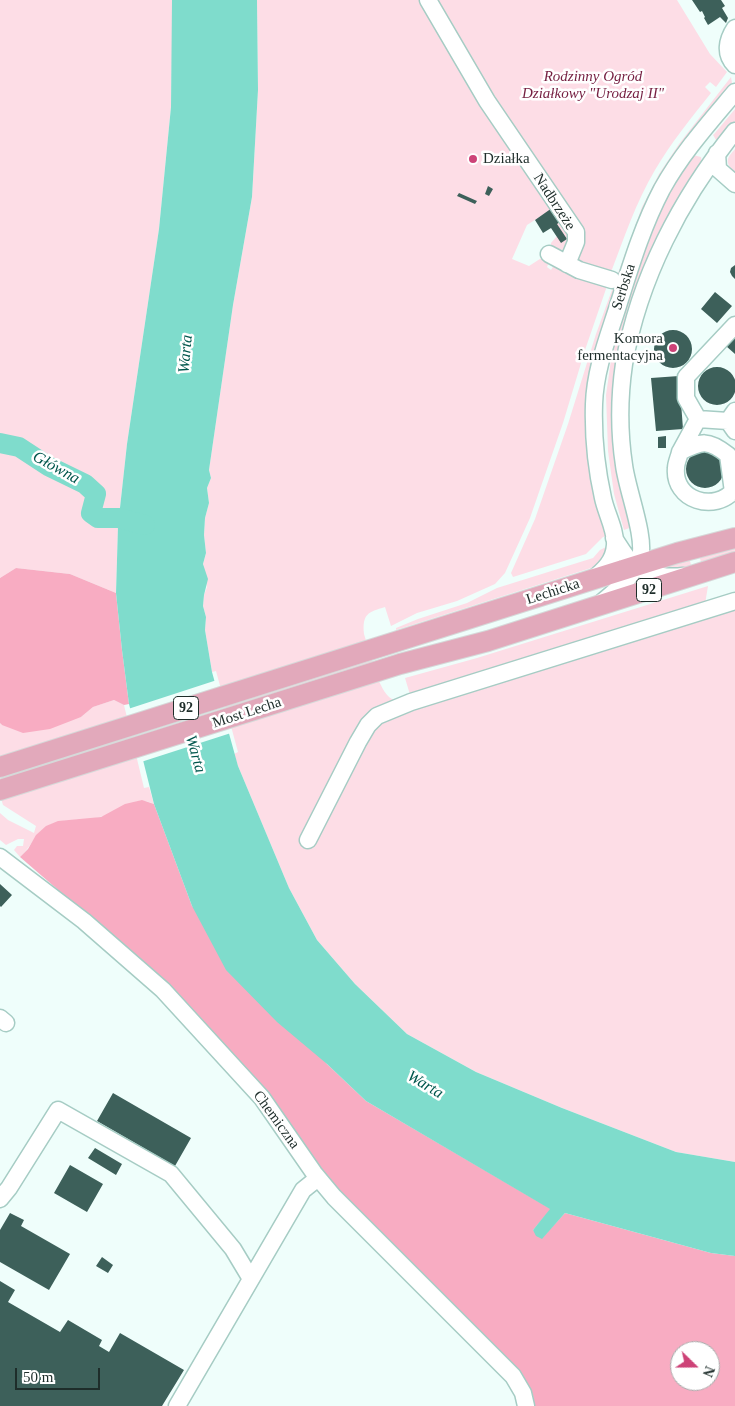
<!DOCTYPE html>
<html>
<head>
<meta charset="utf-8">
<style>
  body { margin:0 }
  #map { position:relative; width:735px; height:1406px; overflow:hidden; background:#effefb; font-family:Georgia,serif }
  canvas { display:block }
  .north { position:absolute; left:670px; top:1341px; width:50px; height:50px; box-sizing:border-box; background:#fff; border:1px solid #a5abaa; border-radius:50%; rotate:112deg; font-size:14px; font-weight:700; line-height:20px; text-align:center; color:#1e2d2a }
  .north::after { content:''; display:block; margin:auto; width:18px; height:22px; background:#cd4277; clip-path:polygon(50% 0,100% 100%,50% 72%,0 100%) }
  .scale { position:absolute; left:15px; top:1368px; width:85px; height:22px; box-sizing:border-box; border:2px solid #1e2d2a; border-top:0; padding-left:6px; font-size:15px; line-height:18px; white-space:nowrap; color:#1e2d2a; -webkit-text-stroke:4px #fff; paint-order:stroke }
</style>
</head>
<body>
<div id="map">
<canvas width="735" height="1406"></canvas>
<div class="north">N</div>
<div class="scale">50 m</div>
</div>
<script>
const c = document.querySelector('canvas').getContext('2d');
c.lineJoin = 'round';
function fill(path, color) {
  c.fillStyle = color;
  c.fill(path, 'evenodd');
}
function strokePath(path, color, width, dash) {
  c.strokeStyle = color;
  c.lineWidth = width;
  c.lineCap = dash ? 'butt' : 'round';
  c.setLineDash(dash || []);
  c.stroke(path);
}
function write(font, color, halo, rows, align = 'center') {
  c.font = font + ' Georgia,serif';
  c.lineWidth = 5;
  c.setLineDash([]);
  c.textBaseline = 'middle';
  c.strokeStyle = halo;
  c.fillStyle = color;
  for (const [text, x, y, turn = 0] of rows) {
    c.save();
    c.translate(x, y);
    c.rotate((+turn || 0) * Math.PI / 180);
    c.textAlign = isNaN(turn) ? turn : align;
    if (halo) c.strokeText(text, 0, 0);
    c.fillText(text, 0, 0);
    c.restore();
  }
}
fill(new Path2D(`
  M0,0h173l-2,107 -12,122 -32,215 -9,82 -2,67 -46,-19 -54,-6 -16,10z
  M257,0h167l148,233 -7,21 -4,-5 -4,2 -6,-2v-6l6,-7v-12l-5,-15 -25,16 -15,34 17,7 14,-9 7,3 -3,7 4,3 3,-5 53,21 -22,64 -22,73 -33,95 -25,55 -10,11 -38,17 -40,12 -26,13 -6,-19c-17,5 -23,7 -21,27 5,15 14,58 28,65 7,3 13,1 19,-1l-6,-20 72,-20 231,-72 -5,30 32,-10v556l-59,-10 -114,-44 -86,-36 -69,-38 -52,-50 -38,-44 -28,-52 -51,-122 -4,-12 4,-2 -22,-81 -4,1 -7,-42 1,-13 -3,-11 1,-11 3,-8 -4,-23 3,-11 -2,-18 1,-17 4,-15 -2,-15 4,-10 -2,-8 24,-165 19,-108 6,-107z
  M433,0h244l33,54 17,18 -11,15 -6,-5 -5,5 6,6c-20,25 -40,50 -56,77 -19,32 -31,68 -44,102l-25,-4 -10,-9 4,-20 -78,-120z
  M731,77l1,6 -2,6 -39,46 -97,229 13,172 -4,1 -17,17 -73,23 -2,-4 24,-54 33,-95 28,-90 46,-127 17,-33 20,-30z
  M735,109v12l-15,19h-4l-3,-5 2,-2z
  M735,149v22l-2,4 -4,-4 2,-3c-7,-8 -1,-13 4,-19z
  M693,155l8,2 1,7 -78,171 8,192 -8,3 -10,-36 -6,-43 -2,-56 7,-49 36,-113 15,-35z
  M735,545v10l-33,11 -3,-12z
  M608,546c-1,9 -8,18 -17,22l-195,62v-2l22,-9 49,-16 30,-15 96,-30 7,-8z
  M689,556l3,14 -19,2 -16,-6z
  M114,700l10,5 20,83 5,-1 5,17c-5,-2 -10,-4 -15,-3 -15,3 -25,13 -39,16 -17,5 -36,0 -52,9 -13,7 -17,21 -28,31l-6,-7 3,-4h6l1,-7h-6l-12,6 -6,-5v-27l8,7 26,13 2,-7 -33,-21 -3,-10v-72l2,2 79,-8 12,-10z`), '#fddde6');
fill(new Path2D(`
  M16,568l54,6 46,19 6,57 7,54 -5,1 -10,-5 -21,7 -12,10 -31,12 -27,4 -21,-8 -2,-2v-145z
  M142,800l12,4 38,102 135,158 39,37 185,108 -18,21 9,8 23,-25 146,40 24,3v150h-201l-1,-11 -8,-16 -187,-187 -186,-221 -132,-114 8,-8 8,-14 10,-9 12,-5 43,-4 24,-13zM680,1351h30v30h-30z`), '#f8acc2');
fill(new Path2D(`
  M172,0h85l1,90 -6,107 -19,108 -24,165 2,8 -4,10 2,15 -4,15 -1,17 2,18 -3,11 5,15 -4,16 -1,11 3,11 -1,13 7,42 26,94 51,122 28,52 38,44 52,50 69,38 86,36 114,44 59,10v94l-24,-3 -146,-40 -23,26 -6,-3 -3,-6 17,-21 -184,-108 -39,-37 -50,-42 -51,-52 -34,-64 -38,-102 -25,-100 -7,-54 -6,-57 2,-67 9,-82 32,-215 12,-122z`), '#7fdccc');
fill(new Path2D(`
  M217,680l6,24 -90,28 -5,-23z
  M224,706l7,27 -90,29 -7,-28z`), '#effefb');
strokePath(new Path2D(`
  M0,443l19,4 29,19 37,18 11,10 -5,19 7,5h21l26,7`), '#7fdccc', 20);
fill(new Path2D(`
  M692,0h29l4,6 -3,2 6,10 -2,5 -6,-6 -12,8 -4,-7 1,-1 -3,-6 -2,1z
  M488,186l5,3 -4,7 -4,-2z
  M459,193l18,8 -2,3 -18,-8z
  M552,208l9,13 -4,3 10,15 -6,4 -10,-15 -8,5 -8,-13z
  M735,265v14l-3,-3 -2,-4 1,-4z
  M715,292l17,14 -15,17 -16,-14z
  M654 349a19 19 0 1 1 38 0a19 19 0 1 1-38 0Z
  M735,336v18l-9,-8z
  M698 386a19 19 0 1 1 38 0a19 19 0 1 1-38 0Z
  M679,376l4,53 -27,2 -5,-53z
  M666,436v12h-8v-11z
  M686 469a19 19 0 1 1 38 0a19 19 0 1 1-38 0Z
  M0,884l12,11 -11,12 -1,-1z
  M113,1093l78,45 -16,28 -78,-45z
  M95,1148l27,16 -6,11 -28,-17z
  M70,1165l33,19 -16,28 -33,-19z
  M10,1213l14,7 -3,6 49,28 -21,36 -49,-28v-32z
  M102,1257l11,8 -5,8 -12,-7z
  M0,1281l15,9 -7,12 52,30 8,-12 34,20 -3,6 10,6 11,-19 64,37 -22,36h-162z`), '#3d605a');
const minor = new Path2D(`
  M428,0l59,101 89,131v10l-9,22
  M735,28c-8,12 -11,26 0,37
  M717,153l1,16 17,15
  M549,254l30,16 33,10
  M735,411l-7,10 7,10
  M698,419l-12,-21v-21l49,-52
  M680,452l18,-33 30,2
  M733,492l-5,-37c-20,-16 -26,-14 -48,-3 -1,5 -4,11 -4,16 -3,32 39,46 59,21
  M614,538c6,9 13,22 22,29 13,8 32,11 47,9
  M593,579c11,-9 21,-18 22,-34 1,-15 -9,-32 -12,-47 -7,-31 -10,-62 -9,-94 1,-33 13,-64 23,-95 13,-41 25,-82 45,-120 20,-36 47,-66 73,-97
  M601,603c15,-13 32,-25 39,-45 6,-21 -13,-68 -16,-93 -5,-33 -5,-67 0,-101 15,-86 57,-166 111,-233
  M308,840l50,-98 10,-17 9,-9 34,-14 324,-101
  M0,857l84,64 79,69 99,108 52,75 20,24 179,179 10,17 3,13
  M0,1018l6,5
  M0,1199l9,-11 49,-78 113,64 62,75 18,30
  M177,1406l126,-216 15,-12`);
const major = new Path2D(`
  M0,767l591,-187 86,-27 58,-15
  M0,790l400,-126 88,-23 247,-79`);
strokePath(minor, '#a6ccc4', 19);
strokePath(major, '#d6d9d9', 22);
strokePath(minor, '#fff', 16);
strokePath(major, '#e2a9bb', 20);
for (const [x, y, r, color] of [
  [473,159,5,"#cd4277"],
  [673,348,5,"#cd4277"]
]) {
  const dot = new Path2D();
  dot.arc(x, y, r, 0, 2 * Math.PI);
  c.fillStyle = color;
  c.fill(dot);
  strokePath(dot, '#fff', 2);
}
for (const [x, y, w] of [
  [649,590,25],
  [186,708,25]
]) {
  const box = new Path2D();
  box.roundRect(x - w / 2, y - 11.5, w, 23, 4);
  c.fillStyle = '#fff';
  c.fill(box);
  strokePath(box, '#1e2d2a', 1);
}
write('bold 14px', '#1e2d2a', null, [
  ["92",649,590],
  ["92",186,708]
]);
write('italic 15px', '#751f41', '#fff', [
  ["Rodzinny Ogród",593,77],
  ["Działkowy \"Urodzaj II\"",593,94]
]);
write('15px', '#1e2d2a', '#fff', [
  ["Działka",483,159],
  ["Komora",663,339,"right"],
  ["fermentacyjna",663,356,"right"]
], 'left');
write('15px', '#1e2d2a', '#fff', [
  ["Nadbrzeże",554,202,57],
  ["Serbska",624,287,-72],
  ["Lechicka",553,592,-18],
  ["Most Lecha",247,713,-18],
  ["Chemiczna",276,1120,54]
]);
write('italic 16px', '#00564c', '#fff', [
  ["Warta",186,354,-85],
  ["Główna",56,468,29],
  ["Warta",195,754,74],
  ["Warta",425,1085,31]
]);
</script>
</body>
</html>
